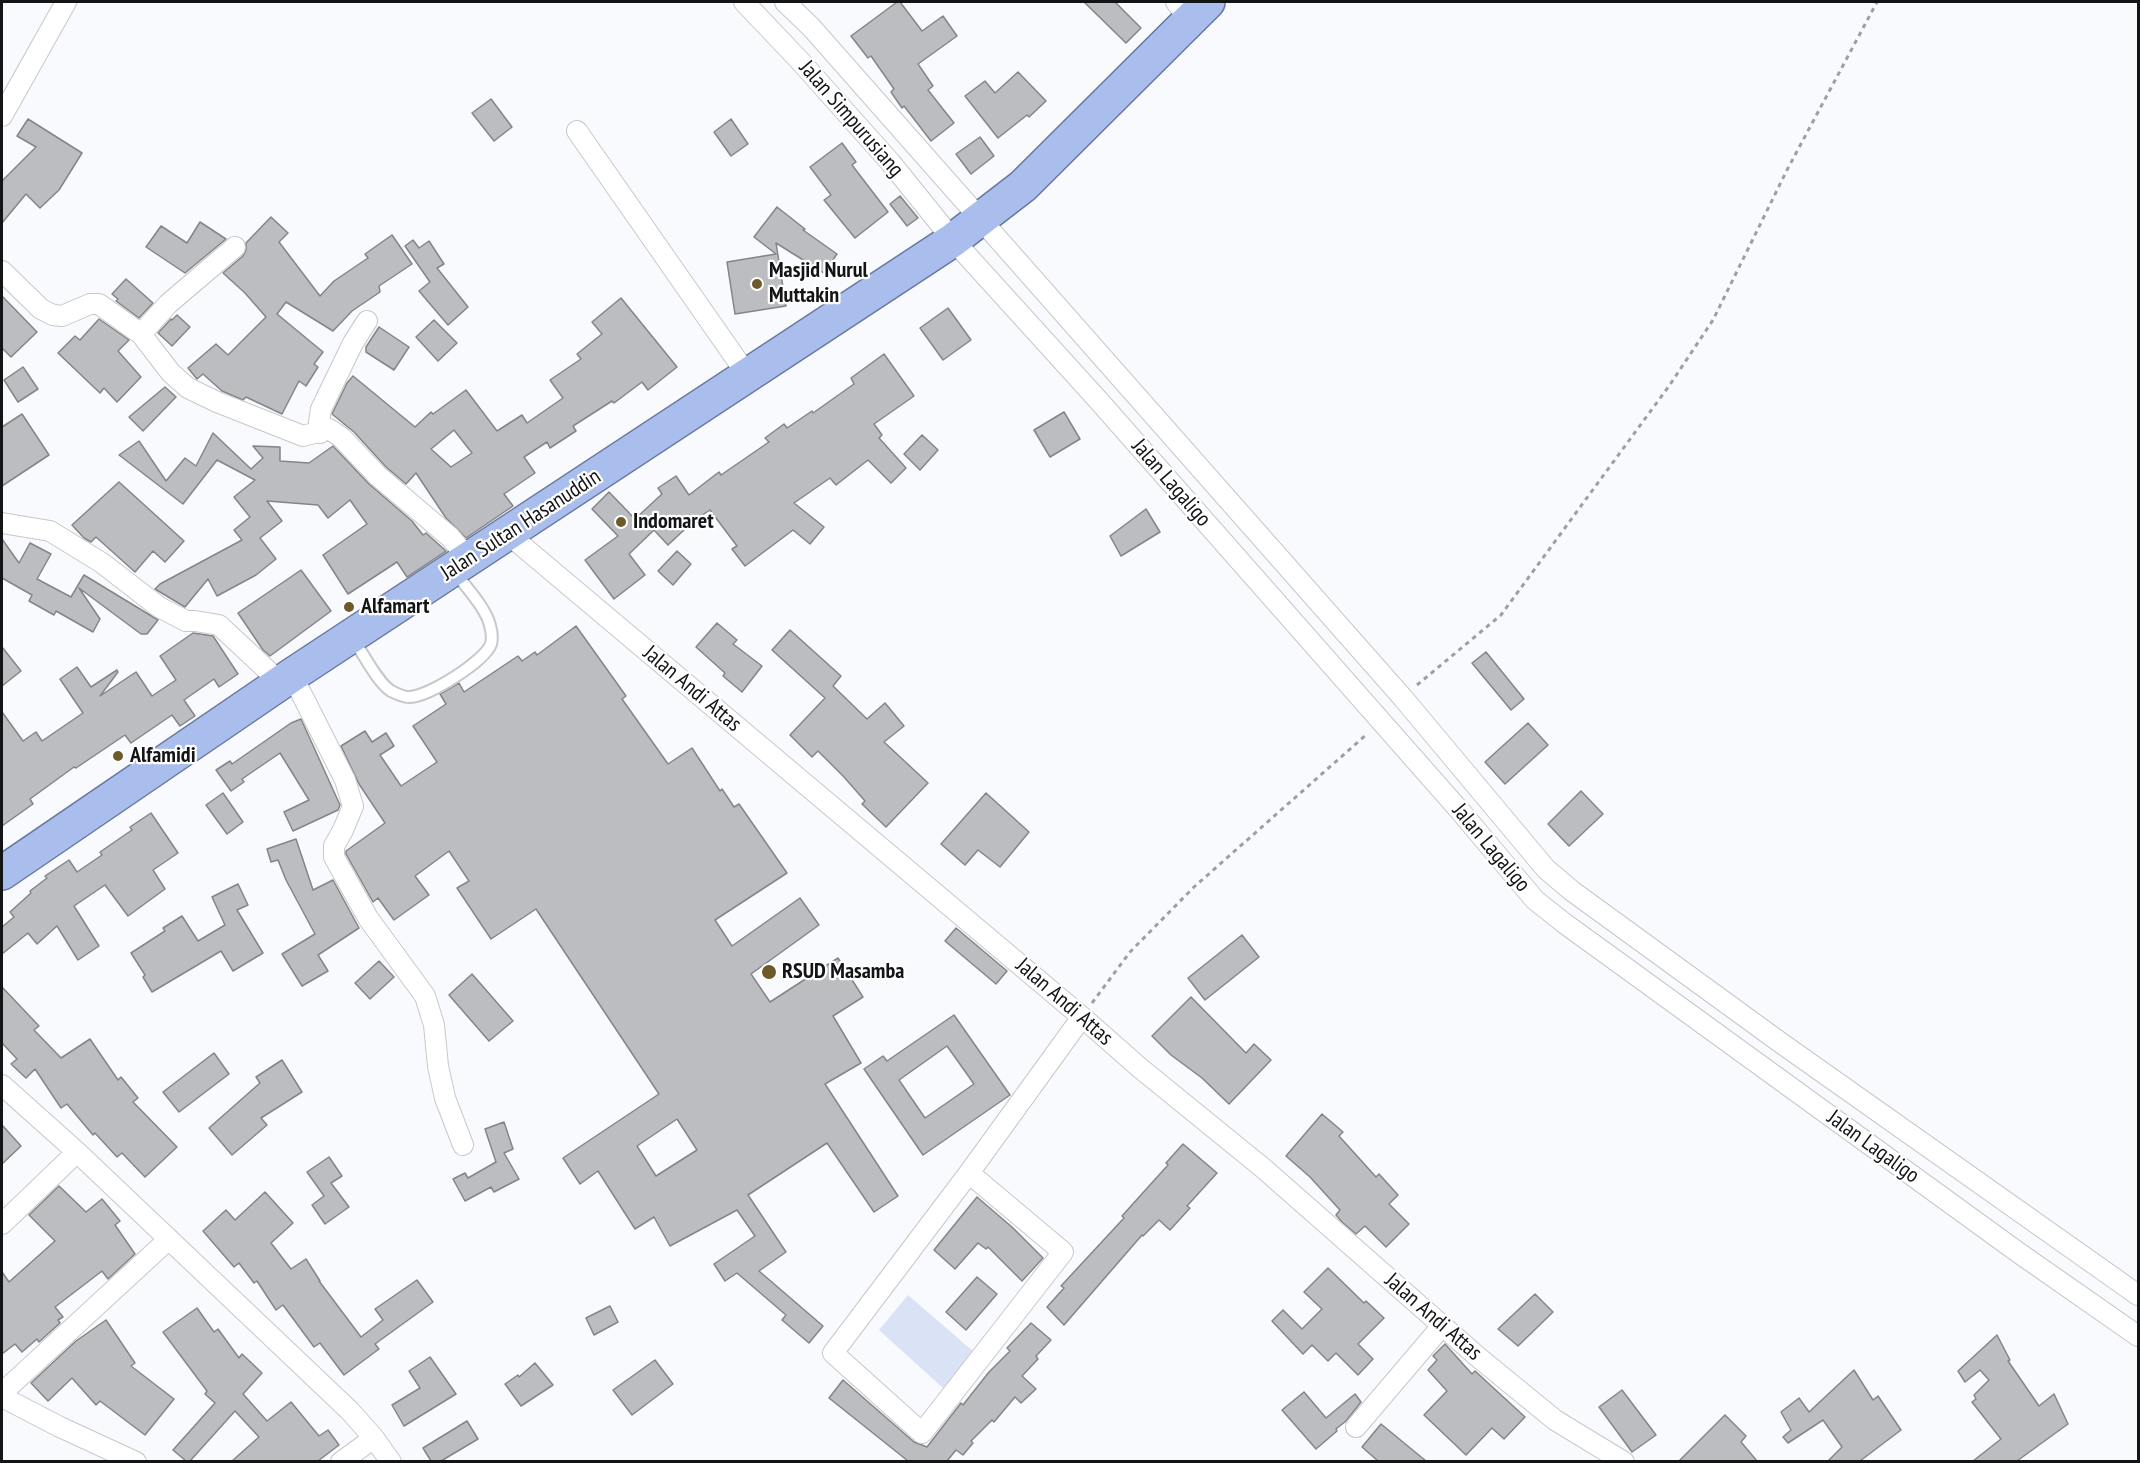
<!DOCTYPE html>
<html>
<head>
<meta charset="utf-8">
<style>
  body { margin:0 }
  #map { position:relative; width:2140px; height:1463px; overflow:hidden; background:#f8fafd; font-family:"PT Sans Narrow",sans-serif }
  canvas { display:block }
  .frame { position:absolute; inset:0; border:3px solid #131415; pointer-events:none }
</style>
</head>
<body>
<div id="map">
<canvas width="2140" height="1463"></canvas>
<div class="frame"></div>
</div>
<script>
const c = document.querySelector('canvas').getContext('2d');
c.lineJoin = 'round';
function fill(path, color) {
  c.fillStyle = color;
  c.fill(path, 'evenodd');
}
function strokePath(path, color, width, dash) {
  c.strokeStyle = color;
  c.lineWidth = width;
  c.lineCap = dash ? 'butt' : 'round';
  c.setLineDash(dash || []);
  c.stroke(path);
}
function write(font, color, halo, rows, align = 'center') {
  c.font = font + ' "PT Sans Narrow",sans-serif';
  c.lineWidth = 4.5;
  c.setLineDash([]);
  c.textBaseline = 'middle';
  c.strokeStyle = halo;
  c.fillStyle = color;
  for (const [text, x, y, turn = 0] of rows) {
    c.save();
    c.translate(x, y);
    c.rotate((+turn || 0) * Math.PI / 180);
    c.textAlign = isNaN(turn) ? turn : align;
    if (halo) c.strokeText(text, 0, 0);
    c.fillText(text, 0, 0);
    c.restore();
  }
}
fill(new Path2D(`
  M908,1295l67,58 -31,36 -65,-59z`), '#dae2f6');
const building = new Path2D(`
  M897,2h3l22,29 21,-15 14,20 -39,28 15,22 -5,4 26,33 -23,18 -27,-35 -2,2 -11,-16 3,-3 -23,-33 -3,2 -17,-22z
  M1084,2h31l26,26 -15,15z
  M1018,72l28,29 -17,16 -2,-2 -29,23 -33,-42 20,-15 10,12z
  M491,99l21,28 -18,14 -22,-28z
  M28,119l54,34 -23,37 -19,18 -14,-14 -24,29v-42l34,-34 -19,-11z
  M731,119l17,25 -17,12 -17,-24z
  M980,137l14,19 -23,18 -15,-20z
  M842,143l14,19 -4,3 36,47 -33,26 -31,-38 7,-5 -21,-28z
  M900,196l18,22 -11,8 -17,-22z
  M777,207l28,22 -2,1 34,24 -13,19 -48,-30 10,63 -51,8 -8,-52 49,-8 -22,-17z
  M271,217l17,16 -9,9 41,54 14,-15 34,-23 -3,-4 27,-19 20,29 -33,22 1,6 -28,19 -19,20 -47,-29 -9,12 46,38 -9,12 4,3 -12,19 -7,-5 -17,33 -36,-17 -3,3 -21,-9 -19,-17 -6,5 -9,-11 28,-24 12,11 38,-38 -21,-24 -22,-20 20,-17 3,-6v-7z
  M200,222l26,17 -41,34 -39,-26 15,-21 26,17z
  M413,240l6,8 10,-7 15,23 -7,4 31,39 -20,18 -29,-34 11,-9 -25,-36z
  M126,279l27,24 -14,15 -23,-17 2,-2 -6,-5z
  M2,296l35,36 -26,25 -9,-9z
  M621,298l56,69 -29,23 -6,-8 -28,21 -2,-2 -39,25 3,5 -26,17 -3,-6 -23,15 11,16 -31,21 9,12 -47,32 -20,-20 -30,-45 -10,11 -20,-17 -32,-35 -22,-18 15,-31 6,-7 62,51 16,-15 2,2 33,-24 31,41 25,-16 5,8 36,-25 -13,-18 31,-21 -4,-5 25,-20 -10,-12zM454,430l18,23 -21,14 -20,-18z
  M948,308l23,32 -28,20 -23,-32z
  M177,315l13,12 -18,19 -14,-13 13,-14 1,1z
  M99,319l30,21 -11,11 23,26 -24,25 -13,-14 -4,5 -42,-40 17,-17 5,4z
  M434,320l23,23 -19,18 -22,-24z
  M379,327l30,20 -15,23 -28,-18v-5z
  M884,354l30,42 -40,28 8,11 -3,3 27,30 -15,15 -23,-23 -32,25 -6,-7 -36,25 30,24 -14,17 -17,-14 -48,36 -13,-17 5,-3 -27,-36 -27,18 1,2 -16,15 -14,-15 -25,24 16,21 -31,24 -29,-39 33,-24 -26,-27 17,-17 26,27 27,-25 -4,-6 18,-12 13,19 30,-23 2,3 48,-33 -4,-4 19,-14 3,4 25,-17 1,2 41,-29 -3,-6z
  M23,367l15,22 -20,13 -14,-22z
  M165,387l11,10 -33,34 -14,-14z
  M1064,412l16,27 -30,18 -16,-27z
  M22,414l27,41 -47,31v-59z
  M213,433l38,36 12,-11 -10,-12 27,1v14l29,2 24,-17 36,38 43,37 11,14 3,-2 20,18 -39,26 -10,-15 -49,32 -25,-39 44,-31 -17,-24 -22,18 -10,-13 -51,-4 15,20 -22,17 16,21 -20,16 -39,21 -9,-17 -23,28 -30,-18 5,-5 82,-44 -8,-10 16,-13 -16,-20 21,-17 -38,-20 -34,44 -64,-49 20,-14 27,40 19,-23 11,8z
  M922,435l16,15 -18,20 -16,-16z
  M119,482l65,59 -19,21 -12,-11 -18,21 -39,-35 -5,5 -7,-4 -12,-13z
  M1146,509l14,23 -39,24 -11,-20z
  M2,539l17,24 11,-20 21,11 -14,25 34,18 13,-22 74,45 -11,14h-6l-62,-46 21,31 -7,13 -37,-21 -2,4 -25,-14 3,-6 -30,-17z
  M677,551l14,13 -18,21 -15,-14z
  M301,570l30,41 -61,45 -7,-6 -25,-37z
  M717,623l20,17 -4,4 29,22 -20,26 -19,-16 2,-3 -29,-26z
  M576,626l50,70 -4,3 46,65 24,-16 28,43 2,-2 12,18 5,-3 48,69 -72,47 17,26 68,-48 19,27 -68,49 19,28 68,-44 25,39 -30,19 28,47 -36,21 73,112 -24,16 -47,-69 -79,52 38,57 -27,19 64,55 -14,17 -27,-23 4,-5 -49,-42 -12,8 -11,-17 41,-28 -18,-26 -67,36 -16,-29 -19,12 -37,-58 -18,13 -17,-26 96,-64 -123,-185 -45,30 -34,-51 12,-7 -20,-30 -34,25 14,19 -35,25 -16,-22 -5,4 -27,-48v-3l39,-28 -26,-39 -18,-38 24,-15 7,11 14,-9 8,13 -14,9 21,31 36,-24 -24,-36 33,-22 -6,-10 19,-11 5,9 54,-36 4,5 13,-9 2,3zM677,1119l20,31 -41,26 -19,-30z
  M790,630l51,46 -8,10 34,33 18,-16 19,23 -20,16 44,41 -42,44 -24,-23 3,-3 -21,-24 -26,-26 -6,6 -22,-22 35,-37 -53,-48z
  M193,633l20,3 25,38 -19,13 -5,-8 -30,21 11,16 -15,10 -8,-11 -41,28 -6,-8 -49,33 -2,-1 -44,32 3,5 -31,22v-114l21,29 13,-9 6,9 41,-28 -23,-34 17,-12 14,20 26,-17 1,2 -18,24 36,-24 16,24 24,-16 -16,-24z
  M2,647l19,24 -19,15z
  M1486,652l38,47 -13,11 -39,-47z
  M301,719l39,86 -2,5 -45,21 -9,-19 25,-12 -29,-47 -38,26 2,3 -13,9 -15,-21 14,-9 2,3 59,-41z
  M1528,723l20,22 -43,39 -20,-22z
  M1581,791l22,23 -34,32 -21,-22z
  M223,793l20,29 -16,12 -21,-29z
  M986,793l43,39 -29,35 -22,-17 -13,15 -24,-21z
  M151,813l27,40 -25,17 12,19 -37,27 -23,-31 -31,21 25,40 -21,14 -21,-34 -20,18 -9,-11 -26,21v-27l12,-10 -4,-5 21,-19 -1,-2 17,-13 -2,-2 24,-16 8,12 25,-17 -2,-3 32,-22 -2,-3z
  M296,839l17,51 20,-10 26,48 -41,27 10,16 -26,15 -20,-32 33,-20 -29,-54 -8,-20 -7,2 -4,-13z
  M238,884l10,21 -11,5 26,43 -30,18 -12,-20 -69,41 -9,-15 2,-2 -14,-22 34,-22 -2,-3 19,-12 16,25 27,-16 -13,-28z
  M956,928l51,43 -11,13 -51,-43z
  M1242,935l17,22 -54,43 -17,-22z
  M379,961l15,16 -24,22 -15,-16z
  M472,974l41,47 -24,20 -40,-46z
  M2,987l37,39 -5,4 27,28 29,-19 28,41 3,-3 17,21 -5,4 44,45 -32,30 -23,-24 -5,4 -22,-24 -2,2 -26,-31 -6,4 -26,-39 -9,9 -15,-14 6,-5 -15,-16z
  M1191,997l55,56 8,-9 17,16 -42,44 -27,-26 -31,-23 -19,-19z
  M954,1015l56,80 -87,60 -59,-86 19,-13 4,5zM947,1046l27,38 -49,34 -26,-38z
  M214,1053l15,21 -50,38 -16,-20z
  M282,1060l20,32 -41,26 6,7 -35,30 -23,-27 51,-45 -4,-6z
  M1322,1114l21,18 -4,4 37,41 3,-3 19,21 -9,9 20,20 -23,23 -21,-21 -9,8 -14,-12 -6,-7 4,-5 -30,-33 -24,-21z
  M504,1122l9,27 -9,4 15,26 -25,13 -3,-5 -26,14 -12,-22 12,-6 3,5 28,-16 -11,-33z
  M2,1125l19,21 -19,18z
  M1183,1144l34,29 -30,33 3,2 -20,22 -11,-10 -16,16 -1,-1 -78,90 -17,-18 17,-19 -3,-2 63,-68 -2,-2 46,-51 -2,-2z
  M329,1157l13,19 -11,7 18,24 -24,17 -13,-19 12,-9 -17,-24z
  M59,1186l27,26 16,-13 18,22 -5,4 20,29 -27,25 -6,-8 -47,36 8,10 -5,3 2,3 -21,19 -2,-3 -15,13 -7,-8 -13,10v-82l7,10 46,-41 -26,-26z
  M265,1192l28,31 -22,20 20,26 15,-10 14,22h-1l42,56 22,-17 -8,-11 42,-29 16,22 -58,42 4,5 -35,26 -24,-32 -6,4 -31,-42 -7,5 -19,-29 -3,2 -15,-20 -5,4 -31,-36 23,-21 9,10z
  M977,1197l36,31 30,30 -21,23 -34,-34 -2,2 -8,-6 -23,26 -21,-19z
  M1328,1268l36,35 2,-2 18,17 -26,26 15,15 -15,16 -22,-22 -8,8 -16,-16 -9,9 -31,-33 11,-11 19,19 20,-20 -18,-17z
  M977,1277l20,17 -31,36 -20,-18z
  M1535,1294l18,18 -35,34 -20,-17z
  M610,1306l8,16 -24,13 -8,-17z
  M197,1308l17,24 4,-3 21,29 3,-4 20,19 -19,21 24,27 24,-19 28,34 9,-6 11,15 -21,16h-86l27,-24 -24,-26 -45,50h-4l-13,-11 42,-47 -10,-9 2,-3 -44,-59z
  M106,1320l29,43 -4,3 43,33 -29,36 -45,-34 -4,4 -24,-27 -24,23 -17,-18 45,-42z
  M1031,1323l20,17 -15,16 2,3 -16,17 14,13 -15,14 -6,-6 -21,25 -2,-2 -21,21 2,2 -10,12 -7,-5 -9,11h-39l-79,-63 14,-18 71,62 13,5 34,-44 2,2 26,-33 21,-21 -3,-3z
  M1997,1335l13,25 -2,1 31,45 15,-12 14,30 -51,37h-44l28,-22 -29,-37 4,-3 -2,-4 15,-15 -9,-10 -15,12 -7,-11z
  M1445,1344l27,30 3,-3 50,46 -21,22 -12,-11 -26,27 -42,-40 23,-24 -19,-21 9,-10 -4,-4z
  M430,1357l26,37 -52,32 -12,-21 28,-17 -11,-17z
  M655,1360l18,24 -41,31 -19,-25z
  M535,1363l18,22 -32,21 -16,-22 13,-9 1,2z
  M1854,1370l19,30 5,-4 23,34 -41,31h-32l14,-14 -19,-27 -35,23 -5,-6 8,-7 -10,-18 18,-14 10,14z
  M1622,1390l34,45 -24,17 -33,-45z
  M1304,1392l22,26 29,-24 6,8 -15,19 -10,8 1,2 -21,18 -34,-39z
  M1725,1415l21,21 -5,6 16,19h-78z
  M467,1421l11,18 -37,22h-10l-8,-13z
  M1381,1424l45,37h-48l-16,-14z`);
fill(building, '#bcbdc0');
strokePath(building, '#848587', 1.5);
const service = new Path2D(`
  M353,639c10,14 24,43 38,52 4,2 13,6 17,6 19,1 77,-36 83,-53 1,-3 1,-11 0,-14 -3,-21 -24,-41 -36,-58`);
const minor = new Path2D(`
  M744,2l57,60 90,101 62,77 146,161 362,411 74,88 29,23 455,330 119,83
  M785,2l26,25 592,671 143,171 26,22 209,152 357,252
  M1176,2l14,18
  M2,116l64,-114
  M577,131l171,245
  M2,271l39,38 12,6 9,1 28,-12h9l42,30 30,39 17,15 29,14 86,34 26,-7 12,8 37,39 72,61 19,22
  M141,334l27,-30 67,-57
  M320,433l-1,-11 2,-13 32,-66 14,-22
  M2,523l48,8 52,32 57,44 27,14h9l24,4 62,58
  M508,534l574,483 58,51 123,100 215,189 77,63 69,42
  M292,675l53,105 8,26 -10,24 -9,16v11l34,61 57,78 9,29 4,41 7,32 18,47
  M2,1085l75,67 273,259 24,27 17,24
  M969,1173l94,79 -141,181 -89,-80 136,-180 113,-156
  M2,1224l75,-72
  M2,1393l167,-154
  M2,1397l58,30 76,35
  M1356,1427l86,-101
  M341,1462l33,-24`);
const trunk = new Path2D(`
  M2,873l290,-198 661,-435 70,-54 185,-184`);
strokePath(service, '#c7c8cb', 14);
strokePath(minor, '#c7c8cb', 22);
strokePath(trunk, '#68779f', 36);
strokePath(new Path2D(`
  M1417,685l84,-70 168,-229 44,-66 74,-150 90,-168
  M1092,1003l38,-51 64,-65 173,-153`), '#9d9fa1', 3, [4.5, 4.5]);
strokePath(service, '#fff', 10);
strokePath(minor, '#fff', 20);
strokePath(trunk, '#aabeee', 33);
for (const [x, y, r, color] of [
  [757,284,6,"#6d5a28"],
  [621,522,6,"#6d5a28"],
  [349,607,6,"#6d5a28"],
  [118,756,6,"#6d5a28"],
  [769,972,8,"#6d5a28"]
]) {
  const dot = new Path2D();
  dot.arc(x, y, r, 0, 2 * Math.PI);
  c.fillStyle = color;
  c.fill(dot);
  strokePath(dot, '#fff', 2);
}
write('22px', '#131415', '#fff', [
  ["Jalan Simpurusiang",851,119,49],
  ["Jalan Lagaligo",1171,483,49],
  ["Jalan Sultan Hasanuddin",521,525,-33],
  ["Jalan Andi Attas",692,689,40],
  ["Jalan Lagaligo",1491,848,50],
  ["Jalan Andi Attas",1064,1002,41],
  ["Jalan Lagaligo",1873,1147,36],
  ["Jalan Andi Attas",1433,1317,41]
]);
write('bold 22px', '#131415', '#fff', [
  ["Masjid Nurul",769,271],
  ["Muttakin",769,296],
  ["Indomaret",633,522],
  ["Alfamart",361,607],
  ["Alfamidi",130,756],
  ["RSUD Masamba",782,972]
], 'left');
</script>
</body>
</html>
